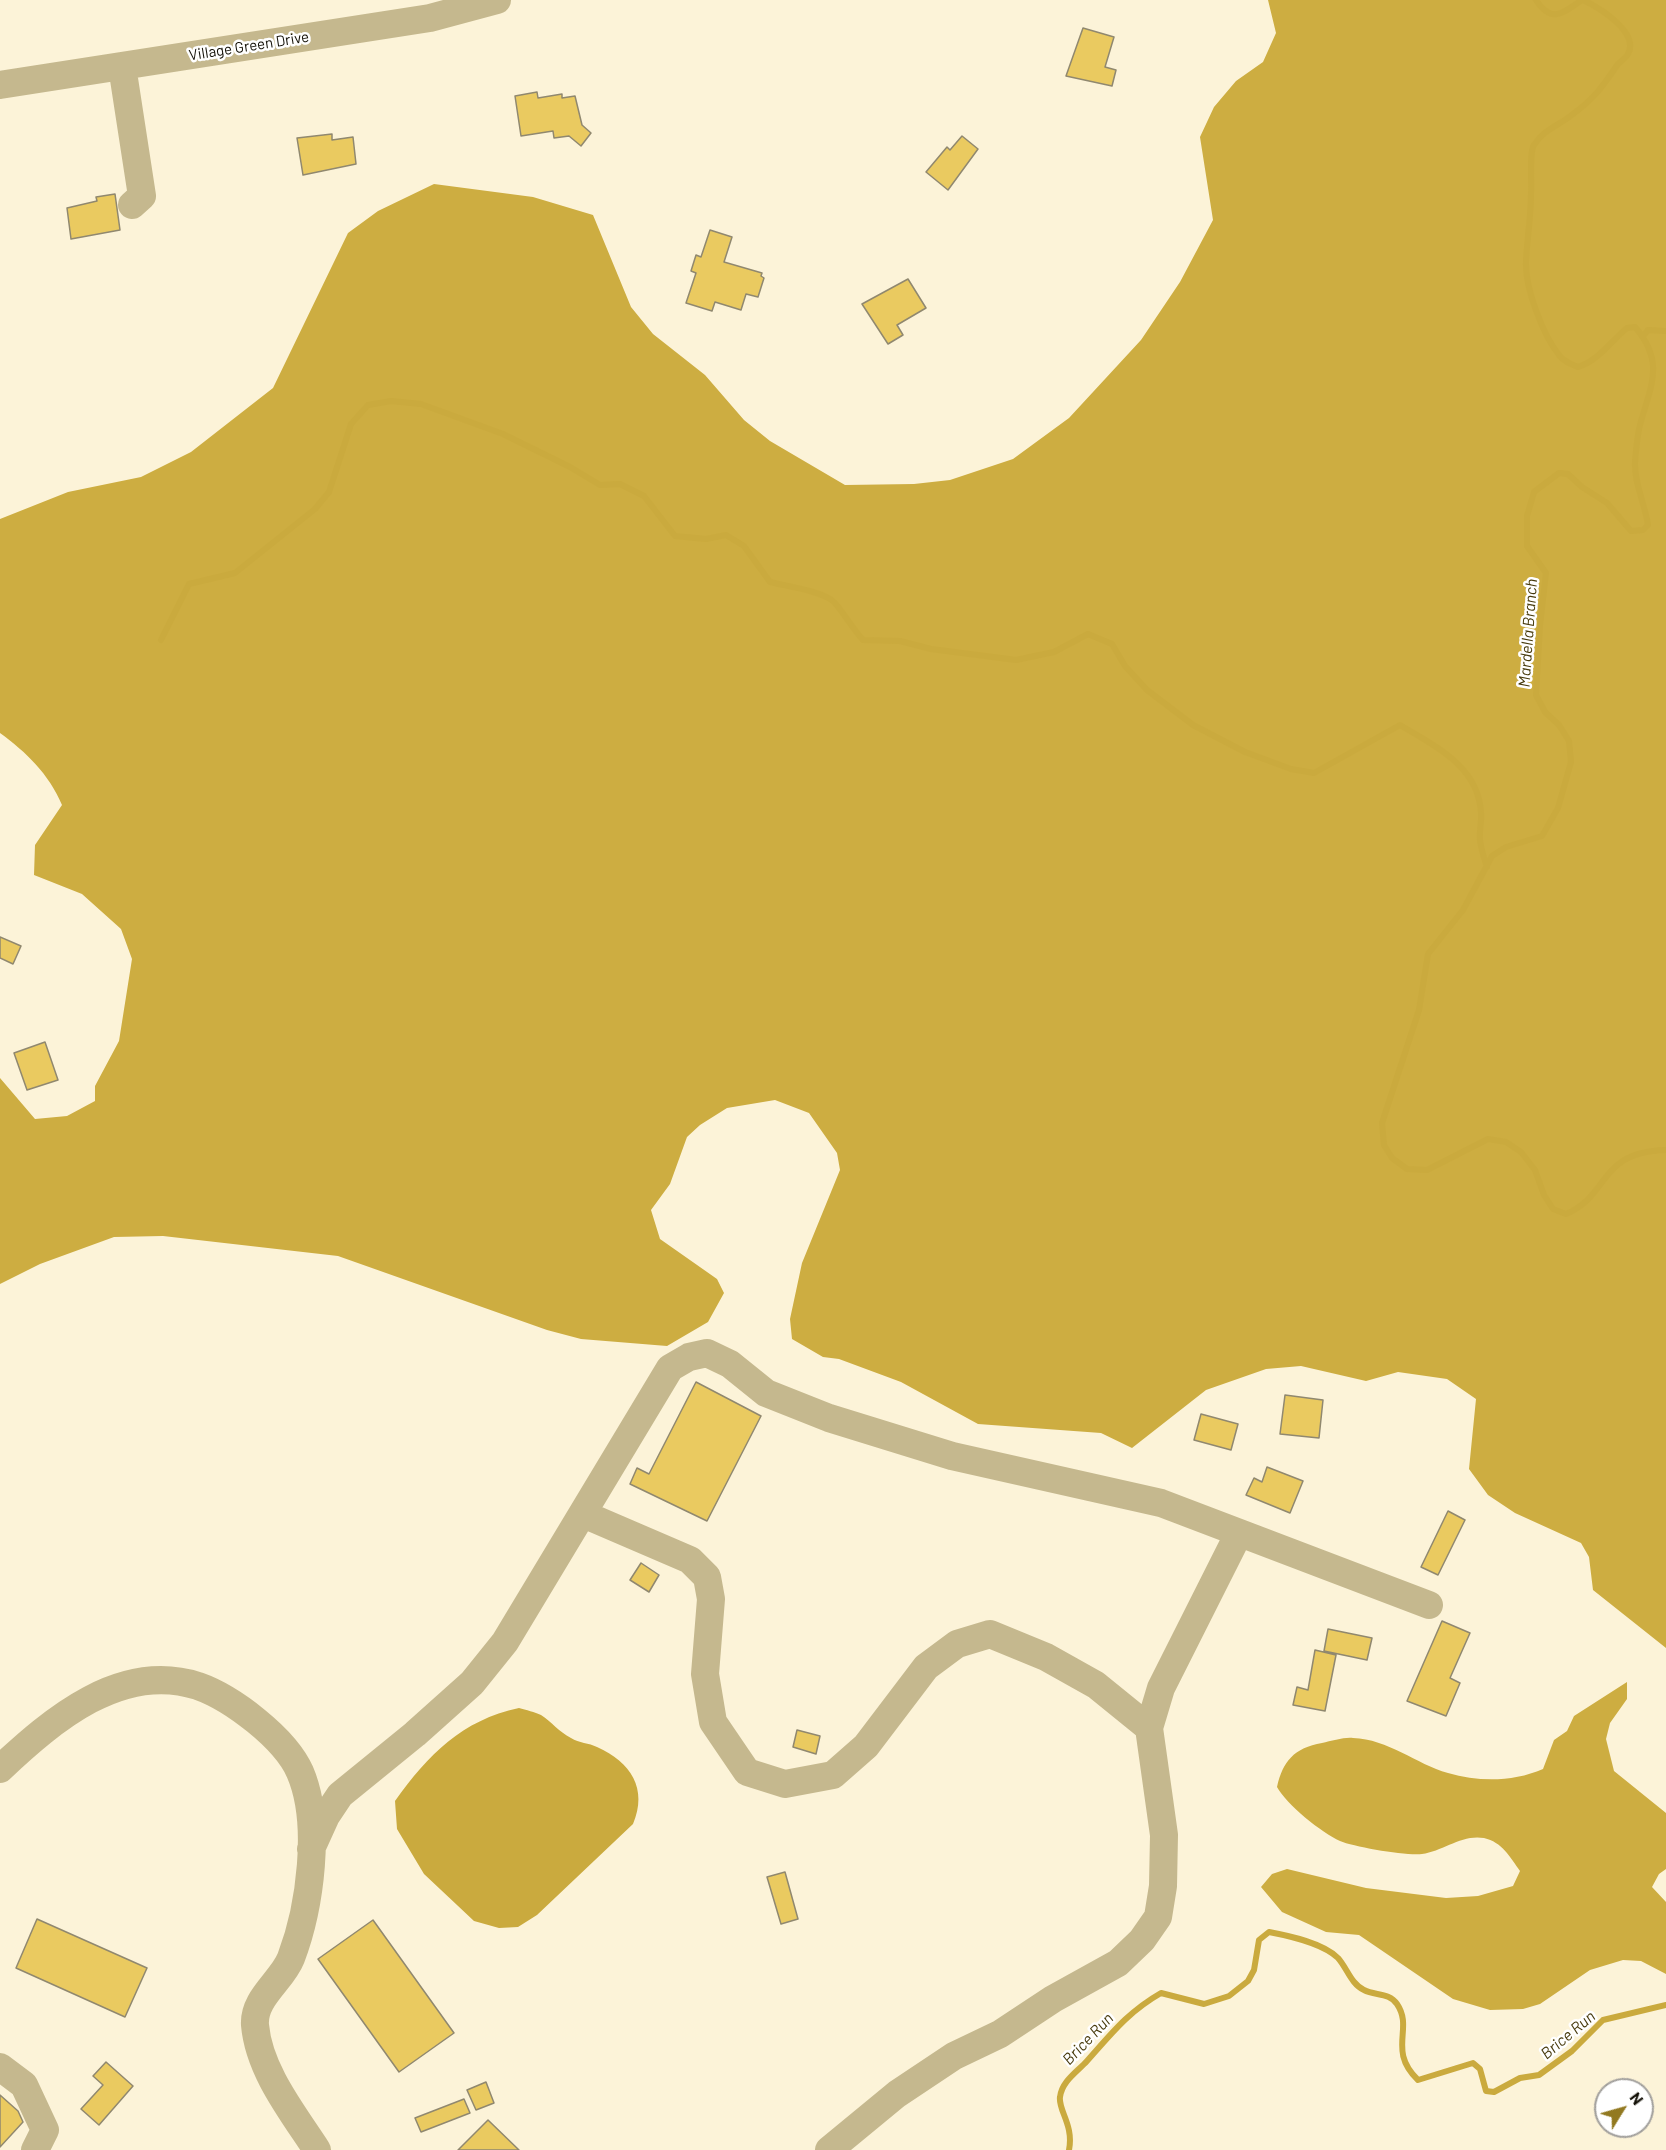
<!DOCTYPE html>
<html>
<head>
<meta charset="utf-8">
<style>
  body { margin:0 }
  #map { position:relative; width:1666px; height:2150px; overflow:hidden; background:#fcf3d8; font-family:Barlow,sans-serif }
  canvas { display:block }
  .north { position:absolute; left:1594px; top:2078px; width:60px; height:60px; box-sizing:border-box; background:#fff; border:2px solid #a19f9c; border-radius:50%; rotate:53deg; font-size:16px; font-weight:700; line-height:24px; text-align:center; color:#131007 }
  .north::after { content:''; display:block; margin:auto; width:21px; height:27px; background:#927920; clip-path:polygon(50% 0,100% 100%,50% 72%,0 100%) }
</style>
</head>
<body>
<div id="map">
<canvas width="1666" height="2150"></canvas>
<div class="north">N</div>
</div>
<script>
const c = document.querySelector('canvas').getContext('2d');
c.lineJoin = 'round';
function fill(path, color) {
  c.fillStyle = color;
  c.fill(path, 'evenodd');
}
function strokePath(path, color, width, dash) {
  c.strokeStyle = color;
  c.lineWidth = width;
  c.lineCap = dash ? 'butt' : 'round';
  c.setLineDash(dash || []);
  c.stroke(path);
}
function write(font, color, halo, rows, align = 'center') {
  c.font = font + ' Barlow,sans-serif';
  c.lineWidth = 5;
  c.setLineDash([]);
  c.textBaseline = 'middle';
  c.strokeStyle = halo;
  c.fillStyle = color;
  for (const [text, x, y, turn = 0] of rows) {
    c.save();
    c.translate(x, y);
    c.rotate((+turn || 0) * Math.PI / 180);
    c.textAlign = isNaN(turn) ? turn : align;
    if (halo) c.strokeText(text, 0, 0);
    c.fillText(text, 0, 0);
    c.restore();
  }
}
fill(new Path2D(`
  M1268,0h398v1648l-73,-58 -4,-33 -8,-14 -66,-30 -27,-18 -19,-26 7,-70 -29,-20 -49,-7 -32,9 -65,-15 -35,3 -60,21 -74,58 -31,-15 -123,-9 -77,-42 -62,-23 -16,-2 -31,-18 -2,-20 12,-56 38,-93 -3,-17 -28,-40 -34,-13 -48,8 -27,17 -13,12 -17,47 -19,26 9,29 57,40 7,14 -16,29 -41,24 -86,-7 -34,-9 -209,-74 -175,-20 -49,1 -74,27 -40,20v-206l35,41 32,-3 28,-15v-15l24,-45 13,-82 -11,-30 -39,-35 -48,-19 1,-30 27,-40c-13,-31 -36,-53 -62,-72v-214l68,-27 73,-15 50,-25 82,-64 75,-155 30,-22 56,-27 99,13 60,18 38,92 22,27 52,41 39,45 26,21 75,44 69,-1 36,-4 63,-21 56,-41 72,-78 39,-58 33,-62 -13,-83 14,-30 22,-26 27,-19 13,-29z
  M1627,1682v17l-17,24 -4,16 8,32 52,42v56l-7,5 -7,13 14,15v72l-25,-13 -18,-1 -33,10 -50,34 -17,5 -33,1 -37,-11 -94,-64 -33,-3 -44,-20 -21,-25 11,-13 15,-5 79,19 80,10 32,-2 35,-10 7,-15c-10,-14 -18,-29 -36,-33 -22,-4 -41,13 -62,16 -15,2 -68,-7 -82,-13 -18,-8 -54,-37 -63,-54 6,-26 17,-39 45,-44 10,-2 22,-6 31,-5 35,1 63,26 95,35 31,9 65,9 95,-4l11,-29 13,-9 7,-15z`), '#cdad41');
fill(new Path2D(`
  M519,1708c7,2 16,4 22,7 11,7 18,17 30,23 8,5 18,5 26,9 34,15 51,42 36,77l-96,91 -19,12 -19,1 -25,-7 -50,-47 -27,-45 -2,-28c33,-46 67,-81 124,-93z`), '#caaa3e');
strokePath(new Path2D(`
  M1536,0c16,25 28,12 46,0
  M1583,0c15,7 57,32 45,54 -2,4 -7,7 -10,10 -15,22 -23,34 -45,50 -13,11 -29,15 -39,31 -5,7 -2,38 -3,49 0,23 -4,45 -5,68 -1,26 17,73 33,93 5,7 12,9 19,12 20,-6 33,-26 49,-39l8,-1c31,36 15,60 5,98 -3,11 -4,26 -5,37 -1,21 10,42 13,63l-5,5 -12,1 -24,-28 -25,-16 -14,-13 -9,-1 -25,19 -7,24v30l19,27 -6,52 -4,70 9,17 14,13 10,16 2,21 -13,46 -16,28 -36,11 -14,9 -29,54 -35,44 -9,56 -37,113 2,22 8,13 15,11 20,1 61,-31 18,3 15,10 14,18 9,25 9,14 13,5c45,-19 31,-62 100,-64
  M1643,336l5,-6 18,1
  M161,640l28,-56 46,-11 80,-64 14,-17 22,-68 17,-19 23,-4 30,3 82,30 67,33 30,18 20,-1 24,12 31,40 31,3 20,-4 18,11 26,36c15,4 53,9 64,20 10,11 18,26 29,38l37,1 31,8 85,11 38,-8 34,-18 24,10 13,22 22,24 46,35 52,27 46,17 23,4 86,-48c35,21 78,41 81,87 1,9 -2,19 -1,28 1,9 4,18 7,27
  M1069,2150c5,-25 -11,-40 -9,-53 2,-16 17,-25 27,-36 25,-28 41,-49 74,-68l43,11 25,-8 19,-15 6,-11 5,-30 10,-8c21,4 54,11 69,26 9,10 13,26 26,32 11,6 25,2 33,14 17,25 -10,46 21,76l55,-17 7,6 6,22 8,1 26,-14 19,-3 33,-24 31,-31 63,-15`), '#caaa3e', 6);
const building = new Path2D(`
  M1083,28l31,9 -9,30 11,3 -4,16 -46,-10z
  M537,92l1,6 24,-4v4l13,-2 7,29 9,8 -10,13 -12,-10 -15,2 -1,-7 -32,5 -6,-40z
  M332,134v6l21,-3 3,27 -53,11 -6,-37z
  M962,136l16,13 -30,41 -22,-18 21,-25 3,3z
  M115,194l5,36 -49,9 -4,-31 30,-7 -1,-4z
  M710,230l22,7 -8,25 38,11 -1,3 3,2 -6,19 -12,-3 -5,16 -26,-8 -3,9 -26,-8 10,-30 -5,-2 5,-16 5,2z
  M908,279l18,29 -29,17 6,10 -15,9 -26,-40z
  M0,937l21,9 -8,18 -13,-6z
  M45,1042l13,38 -31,10 -13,-37z
  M696,1382l65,34 -54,105 -77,-37 7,-16 12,6z
  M1285,1395l38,5 -4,38 -39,-4z
  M1201,1414l37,10 -7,26 -37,-10z
  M1267,1467l36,14 -13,32 -44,-18 8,-17 8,4z
  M1448,1511l17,9 -27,55 -17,-8z
  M641,1563l18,12 -10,17 -19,-12z
  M1442,1621l28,12 -20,45 10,5 -14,33 -39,-15z
  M1328,1629l44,9 -5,22 -43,-9z
  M1315,1650l21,5 -11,56 -32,-6 4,-18 11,3z
  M797,1730l23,6 -4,18 -23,-7z
  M785,1872l13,47 -17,5 -14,-47z
  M37,1919l110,49 -22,49 -109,-49z
  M373,1920l81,113 -55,39 -81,-113z
  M106,2062l27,24 -34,39 -18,-16 22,-24 -10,-9z
  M486,2082l8,21 -18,7 -9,-20z
  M0,2095l18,16 5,11 -23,25z
  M464,2099l6,14 -49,19 -6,-14z
  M488,2120l31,30h-61z`);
fill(building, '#eaca60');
strokePath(building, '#90886f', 1.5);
strokePath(new Path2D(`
  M122,66l20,130 -10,9
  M0,85l430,-67 67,-18
  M583,1514l107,46 17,17 4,22 -6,75 8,48 34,50 38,12 48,-9 33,-29 60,-79 31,-23 33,-10 56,23 50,28 53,43
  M0,1769c52,-49 121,-108 198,-83 34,12 87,52 102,86 22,51 10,136 -9,186 -9,23 -38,40 -36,67 4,46 38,88 62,125
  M311,1849l15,-33 14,-21 75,-61 57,-51 33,-41 165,-274 19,-11 18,-4 23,11 36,29 63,25 123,38 209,47 268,102
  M0,2067l24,18 21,45 -10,20
  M829,2150l68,-56 57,-38 46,-22 53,-35 65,-36 24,-23 16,-23 5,-31 1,-51 -15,-107 12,-40 78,-155`), '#c5b88e', 28);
write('15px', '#131007', '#fff', [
  ["Village Green Drive",249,46,-9]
]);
write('italic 16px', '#473a0c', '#fff', [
  ["Mardella Branch",1528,633,-86],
  ["Brice Run",1568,2035,-40],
  ["Brice Run",1088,2039,-46]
]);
</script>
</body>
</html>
